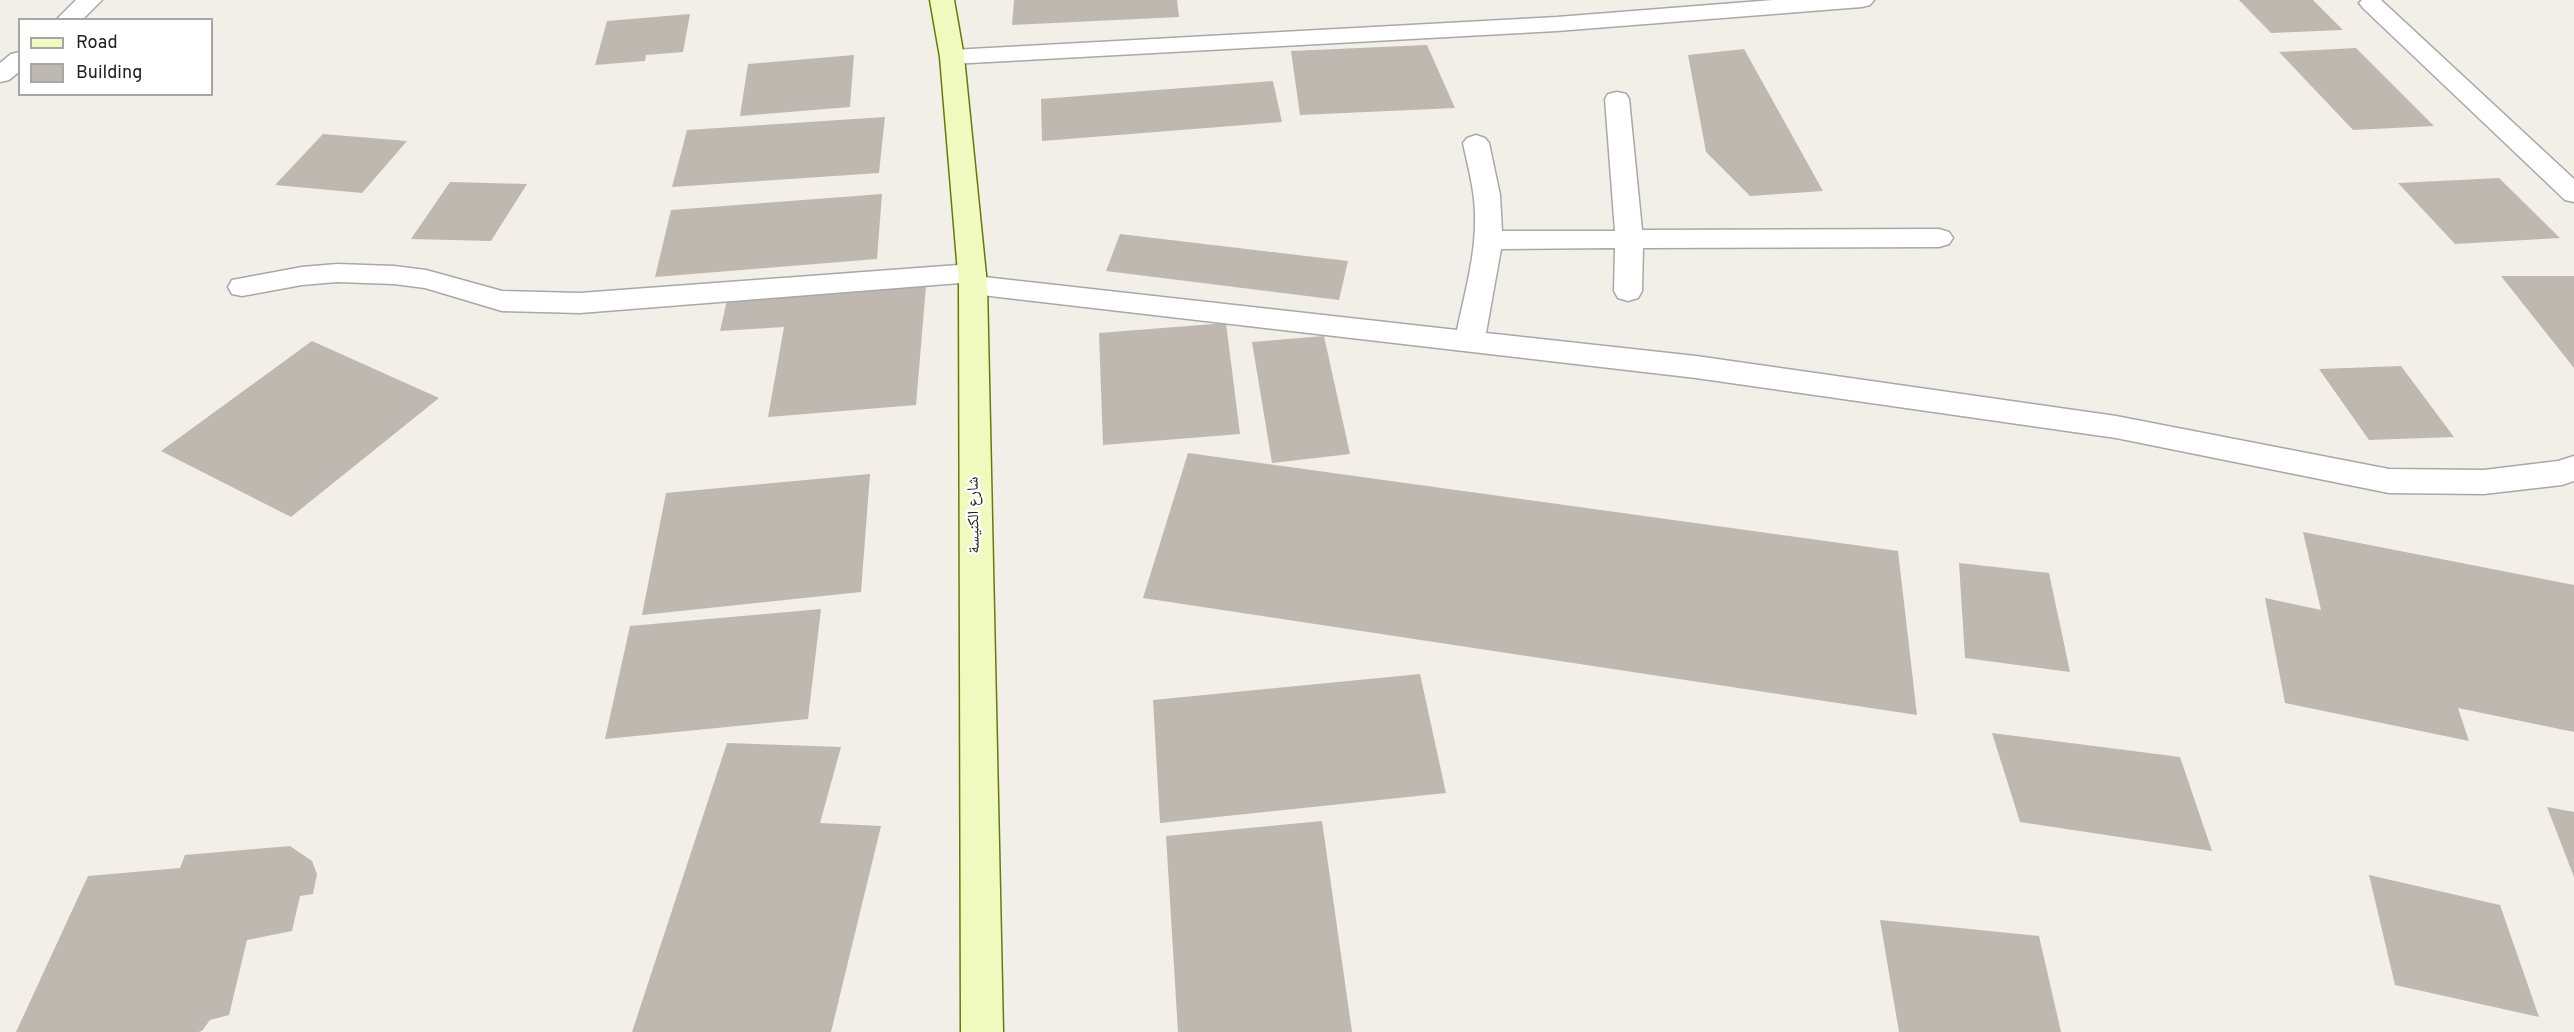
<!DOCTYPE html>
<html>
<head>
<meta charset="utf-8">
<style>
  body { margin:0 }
  #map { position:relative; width:2574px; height:1032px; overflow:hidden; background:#f2efe8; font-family:Overpass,sans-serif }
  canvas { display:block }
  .legend { position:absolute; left:18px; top:18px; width:195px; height:78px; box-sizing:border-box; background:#fff; border:2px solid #a6a6a6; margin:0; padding:8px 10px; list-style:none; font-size:18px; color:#212121 }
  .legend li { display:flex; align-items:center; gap:12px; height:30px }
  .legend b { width:30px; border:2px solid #a6a6a6 }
</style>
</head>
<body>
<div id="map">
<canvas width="2574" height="1032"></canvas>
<ul class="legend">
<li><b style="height:8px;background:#f1fabe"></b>Road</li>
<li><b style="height:16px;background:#beb8b1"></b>Building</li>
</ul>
</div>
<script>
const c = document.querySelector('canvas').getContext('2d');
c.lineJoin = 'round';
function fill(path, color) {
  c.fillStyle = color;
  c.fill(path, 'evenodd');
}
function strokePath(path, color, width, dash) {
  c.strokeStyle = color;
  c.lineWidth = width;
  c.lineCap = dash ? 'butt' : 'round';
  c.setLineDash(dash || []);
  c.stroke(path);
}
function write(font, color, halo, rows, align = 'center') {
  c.font = font + ' Overpass,"Noto Naskh Arabic",sans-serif';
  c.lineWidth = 4.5;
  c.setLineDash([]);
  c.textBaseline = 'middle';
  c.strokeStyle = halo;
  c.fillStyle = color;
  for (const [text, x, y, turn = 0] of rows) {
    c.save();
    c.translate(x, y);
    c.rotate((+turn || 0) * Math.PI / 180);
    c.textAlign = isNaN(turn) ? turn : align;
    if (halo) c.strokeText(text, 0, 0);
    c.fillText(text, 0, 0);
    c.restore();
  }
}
fill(new Path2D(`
  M1014,0h163l2,17 -167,8z
  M2239,0h74l30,30 -72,3z
  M690,14l-7,38 -37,3 -1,6 -50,4 12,-44z
  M1427,45l28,63 -155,7 -9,-64z
  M2356,48l78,78 -81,4 -74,-78z
  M1744,49l79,142 -73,5 -44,-44 -18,-97z
  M854,55l-4,52 -110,9 8,-52z
  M1273,81l9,41 -240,19 -1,-42z
  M885,117l-6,56 -207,14 15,-57z
  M323,134l84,7 -45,52 -87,-8z
  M2499,178l61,60 -105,6 -57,-61z
  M450,182l77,2 -36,57 -80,-2z
  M882,194l-5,65 -222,18 16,-67z
  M1120,234l228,27 -9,39 -233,-29z
  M2501,276h73v92z
  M926,286l-10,119 -148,12 16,-90 -64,4 7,-31z
  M1226,323l14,111 -137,11 -4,-112z
  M1324,336l26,118 -78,9 -20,-121z
  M312,341l127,57 -148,119 -130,-66z
  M2401,366l53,71 -85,3 -50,-71z
  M1188,453l710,98 19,164 -774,-117z
  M870,474l-9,118 -219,23 24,-122z
  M2303,532l271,53v147l-116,-24 11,33 -184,-38 -20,-105 56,12z
  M1959,563l90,10 21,99 -105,-14z
  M821,609l-13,110 -203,20 25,-113z
  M1420,674l26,119 -286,30 -7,-123z
  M1992,733l188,24 32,94 -192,-29z
  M727,743l114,4 -21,76 61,3 -50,206h-199z
  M2547,807l27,5v65z
  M1322,821l30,211h-174l-12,-196z
  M290,846l22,15 5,13 -4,20 -13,2 -8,35 -45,9 -18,75 -19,5 -8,11 -4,1h-182l72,-156 92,-8 5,-13z
  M2369,875l131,30 39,112 -144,-32z
  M1880,920l159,16 22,96h-162z`), '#beb8b1');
const street = new Path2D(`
  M76,0h26l-20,20h-26z
  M1773,0h101l-4,5 -8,2 -305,24 -605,33 -9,-2 -3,-5 3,-5 9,-2 605,-33z
  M2362,0h19l193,179v23l-9,-2 -202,-192 -4,-5z
  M20,52v19l-11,9 -9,2v-19l11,-9z
  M1617,92l9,2 3,5 13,131 297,-1 10,3 4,6 -4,6 -10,3 -296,1 -1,43 -4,7 -10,3 -10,-3 -4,-7 1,-43 -114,1 -15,84 210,23 420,60 273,53 95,1 74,-9 16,-5v25l-12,4 -78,9 -95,-1 -273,-55 -420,-60 -723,-84 -10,-2 -3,-9 -380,30 -78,-2 -77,-23 -31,-4 -57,-2 -35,3 -60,11 -10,-2 -4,-7 4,-7 70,-13 35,-3 57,2 32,4 76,21 78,2 392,-29 10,2 4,7 -2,4 473,53c8,-38 19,-76 18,-114 0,-25 -7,-49 -12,-73l4,-5 9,-3 9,3 4,5 11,52 2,36h113l-10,-132 3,-5z`);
const secondary = new Path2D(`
  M930,0h24l10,57 23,228 16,747h-42l-2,-747 -19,-228z`);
strokePath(street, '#a8a8a8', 3);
strokePath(secondary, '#647b05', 3);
fill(street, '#fff');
fill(secondary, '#f1fabe');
write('16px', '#212121', '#fff', [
  ["شارع الكنيسة",975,515,-91]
]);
</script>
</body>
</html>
